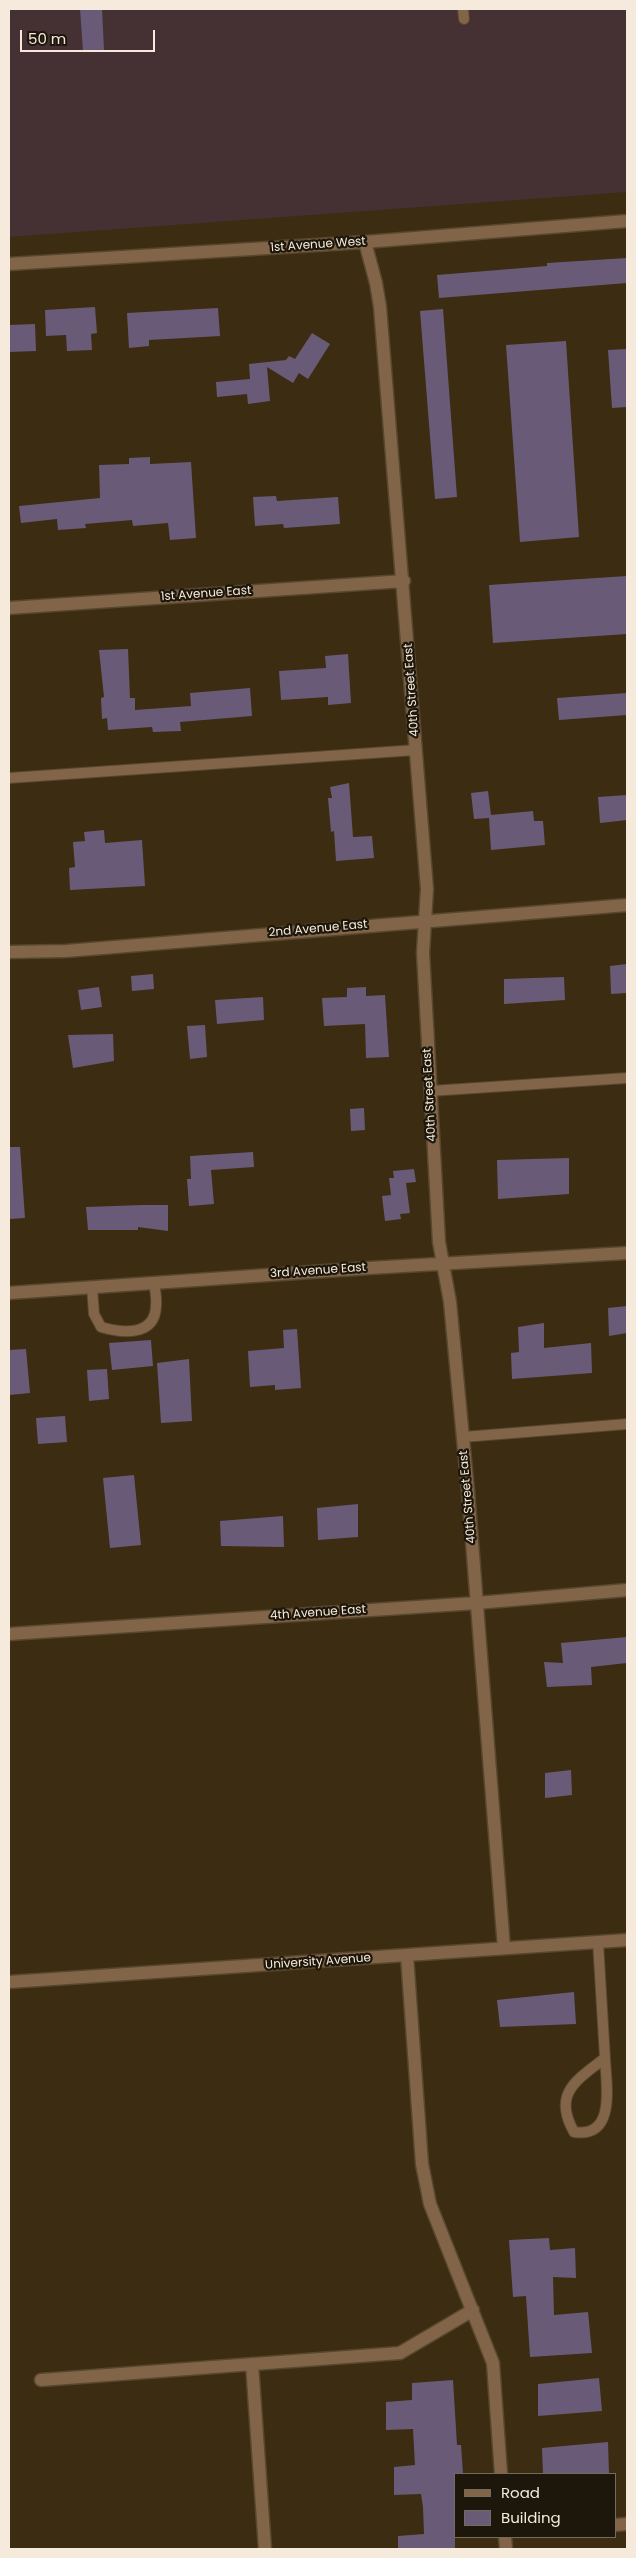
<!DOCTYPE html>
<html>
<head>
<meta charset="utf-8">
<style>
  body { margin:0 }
  #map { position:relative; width:636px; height:2558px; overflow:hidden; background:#3c2c11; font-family:Poppins,sans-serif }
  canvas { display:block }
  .frame { position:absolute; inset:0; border:10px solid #f5eadb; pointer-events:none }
  .legend { position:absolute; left:454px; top:2473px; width:162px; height:65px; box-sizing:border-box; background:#1d160a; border:1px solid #736b5e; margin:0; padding:6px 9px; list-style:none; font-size:15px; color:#f5eadb }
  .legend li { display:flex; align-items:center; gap:10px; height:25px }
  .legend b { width:25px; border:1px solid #736b5e }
  .scale { position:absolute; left:20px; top:30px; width:135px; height:22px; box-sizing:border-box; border:2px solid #f5eadb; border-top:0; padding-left:6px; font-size:15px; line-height:18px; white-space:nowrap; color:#f5eadb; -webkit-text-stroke:4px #1d160a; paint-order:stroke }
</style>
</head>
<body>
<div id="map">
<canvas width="636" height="2558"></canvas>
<div class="frame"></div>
<ul class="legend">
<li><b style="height:6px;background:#826449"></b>Road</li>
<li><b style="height:14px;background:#695b77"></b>Building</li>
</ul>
<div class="scale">50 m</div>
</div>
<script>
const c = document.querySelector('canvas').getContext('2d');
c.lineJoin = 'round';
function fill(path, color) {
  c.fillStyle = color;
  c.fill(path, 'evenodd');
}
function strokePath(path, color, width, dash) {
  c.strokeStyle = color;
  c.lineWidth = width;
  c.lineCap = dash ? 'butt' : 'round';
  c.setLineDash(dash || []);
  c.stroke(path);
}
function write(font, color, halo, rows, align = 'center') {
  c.font = font + ' Poppins,sans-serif';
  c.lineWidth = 4.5;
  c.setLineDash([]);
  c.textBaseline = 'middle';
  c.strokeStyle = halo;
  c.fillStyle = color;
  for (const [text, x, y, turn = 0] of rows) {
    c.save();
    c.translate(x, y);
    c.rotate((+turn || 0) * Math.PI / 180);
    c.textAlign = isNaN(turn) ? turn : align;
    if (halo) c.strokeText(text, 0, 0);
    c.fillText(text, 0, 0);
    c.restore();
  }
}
fill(new Path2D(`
  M9,9h618v183l-618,45z`), '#453033');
fill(new Path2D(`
  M80,9h22l2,41 -21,1z
  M627,258v25l-188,15 -2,-23 110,-9v-3z
  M95,307l2,26 -6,1 1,16 -25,1 -1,-16 -20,1 -1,-26z
  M218,308l2,28 -71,4v6l-20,2 -2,-35z
  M443,309l14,188 -22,2 -15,-188z
  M35,324l1,27 -27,1v-27z
  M312,333l18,11 -22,35 -9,-6 -6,10 -26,-16 3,34 -22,3 -1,-10 -30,3 -1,-15 34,-3 -1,-15 37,-4 3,-4 6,3z
  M566,341l13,196 -59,5 -14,-197z
  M627,349v58l-15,1 -4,-58z
  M150,457v7l41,-2 5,76 -26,2 -2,-17 -35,3 -1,-6 -47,4 1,4 -28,2 -1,-11 -36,4 -2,-17 81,-8 -1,-33 30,-1v-6z
  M276,496l1,5 61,-4 2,27 -56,4 -1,-4 -28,2 -2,-29z
  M627,576v58l-134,9 -4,-58z
  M128,649l2,49h5v12l56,-4 -1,-13 60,-5 2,28 -72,6 1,9 -28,1 -1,-5 -44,3 -1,-12 -5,1 -1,-21 3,-1 -5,-47z
  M348,654l3,49 -23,2v-8l-47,3 -2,-29 47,-3 -1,-12z
  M627,693v22l-68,5 -2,-22z
  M349,783l4,54 19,-1 2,22 -38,3 -2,-30 -3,1 -3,-34h4l-2,-11z
  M488,791l3,24 42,-4 1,10h9l2,24 -54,5 -2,-32 -15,1 -3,-26z
  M627,795v25l-27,3 -2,-26z
  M104,830l1,13 37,-3 3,46 -75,4 -1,-22 6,-1 -2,-25 12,-1 -1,-9z
  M627,964v29l-16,1 -1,-28z
  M153,974l1,15 -22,2 -1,-15z
  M564,977l1,23 -61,4v-25z
  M99,987l3,20 -21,3 -3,-20z
  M366,987v9l19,-1 4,62 -23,1 -1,-34 -41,2 -2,-28 25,-1v-9z
  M263,997l1,23 -47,4 -2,-24z
  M205,1025l2,32 -17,2 -3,-33z
  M113,1034l1,27 -41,7 -5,-33z
  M364,1108l1,22 -14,1 -1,-22z
  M9,1147h11l5,71 -16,1z
  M253,1152l1,15 -43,3 3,34 -25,2 -2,-27h4l-1,-23z
  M569,1158v36l-71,5 -1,-39z
  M414,1169l2,13 -10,1 4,30 -10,1 1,5 -16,2 -3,-25 9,-1 -2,-17h5l-1,-7z
  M142,1205h26v26l-30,-4v3h-50l-2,-23z
  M627,1306v27l-18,3 -1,-28z
  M544,1323v25l47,-5 1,30 -80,6 -1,-26 8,-1 -1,-25z
  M297,1329l4,59 -26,2v-5l-25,2 -2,-36 36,-3 -1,-18z
  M151,1340l2,26 -41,4 -3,-27z
  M26,1349l4,44 -21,2v-45z
  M189,1359l3,62 -31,2 -4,-60z
  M107,1369l2,30 -20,2 -2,-31z
  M65,1416l2,26 -29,2 -2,-26z
  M134,1475l7,70 -31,3 -7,-70z
  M358,1504v33l-40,3 -1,-32z
  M283,1516l1,31 -63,-1 -1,-25z
  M627,1637v26l-36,4 1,18 -45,2 -3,-25 19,1 -2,-20z
  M571,1770l1,25 -27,3v-25z
  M574,1992l2,32 -76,3 -3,-27z
  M549,2238l1,12 25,-2 1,30 -23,-1 1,38 34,-3 4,41 -62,4 -4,-61 -13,1 -4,-57z
  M599,2378l3,33 -64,5v-32z
  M453,2380l4,65h4l2,29h-8v75h-57v-13l26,-2 -1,-27 -2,-13 -27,1v-28l21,-2 -2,-36 -27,1v-28l26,-2v-17z
  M608,2442l1,32h-66l-1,-26z`), '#695b77');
const service = new Path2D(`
  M463,9l1,10
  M9,778l407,-28
  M430,1091l197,-13
  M92,1287l2,27 7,13c20,6 54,10 55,-21 1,-8 -1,-16 -2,-23
  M463,1437l164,-13
  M598,1942l7,116
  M605,2058c1,26 12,80 -31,74 -22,-39 3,-52 31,-74z`);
const minor = new Path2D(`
  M365,242l11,41 4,24 47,582 -4,64 16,289 11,60 18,189 36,457
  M9,264l356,-22 262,-21
  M9,608l395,-27
  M9,952l57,-1 561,-46
  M9,1293l360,-25 258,-15
  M9,1634l468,-31 150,-13
  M407,1956l15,208 8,40 63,159 8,111
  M252,2364l13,185
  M41,2380l359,-27 73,-43
  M615,2525l12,-1
  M505,2537l1,12`);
const tertiary = new Path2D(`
  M9,1982l618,-42`);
strokePath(service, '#56472d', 12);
strokePath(minor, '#56472d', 15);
strokePath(tertiary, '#56472d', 15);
strokePath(service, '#826449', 10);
strokePath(minor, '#826449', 12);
strokePath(tertiary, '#826449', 12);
write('12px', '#f5eadb', '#1d160a', [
  ["1st Avenue West",318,245,-4],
  ["1st Avenue East",206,594,-4],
  ["40th Street East",412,690,-94],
  ["2nd Avenue East",318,929,-5],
  ["40th Street East",430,1095,-93],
  ["3rd Avenue East",318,1271,-4],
  ["40th Street East",468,1497,-95],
  ["4th Avenue East",318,1613,-4],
  ["University Avenue",318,1962,-4]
]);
</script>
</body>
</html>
